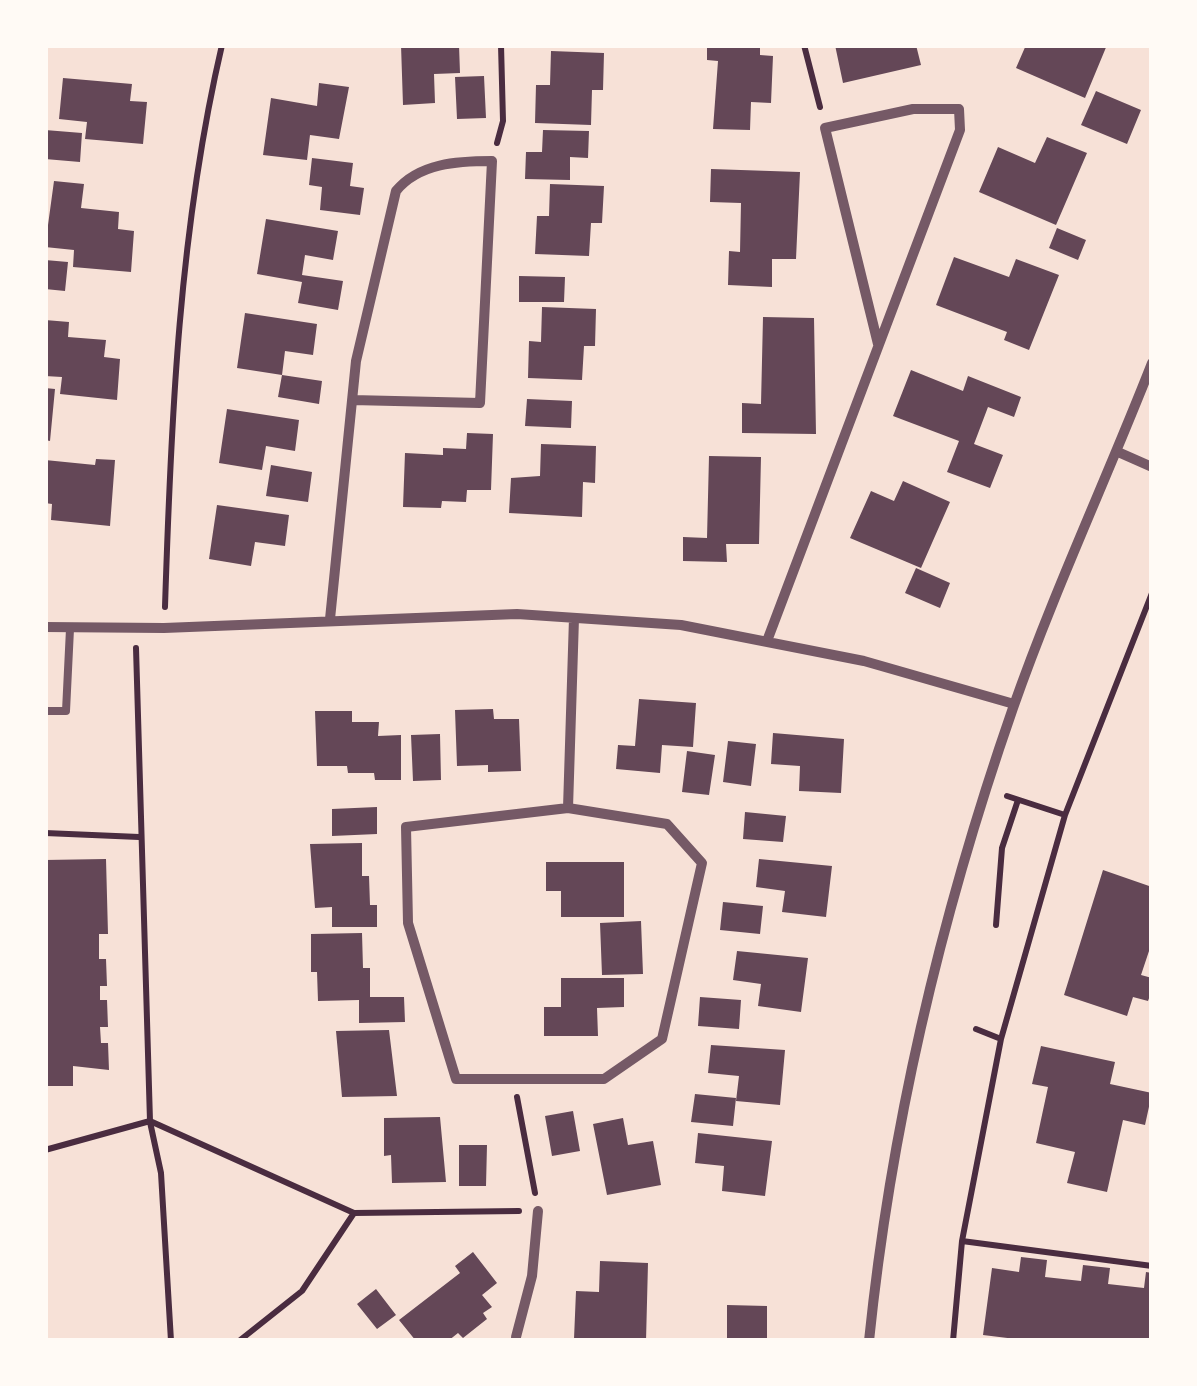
<!DOCTYPE html>
<html>
<head>
<meta charset="utf-8">
<style>
  body { margin:0 }
  #map { position:relative; width:1197px; height:1386px; overflow:hidden; background:#f7e1d7; font-family:"Nunito Sans",sans-serif }
  canvas { display:block }
  .frame { position:absolute; inset:0; border:48px solid #fffaf5; pointer-events:none }
</style>
</head>
<body>
<div id="map">
<canvas width="1197" height="1386"></canvas>
<div class="frame"></div>
</div>
<script>
const c = document.querySelector('canvas').getContext('2d');
c.lineJoin = 'round';
function fill(path, color) {
  c.fillStyle = color;
  c.fill(path, 'evenodd');
}
function strokePath(path, color, width, dash) {
  c.strokeStyle = color;
  c.lineWidth = width;
  c.lineCap = dash ? 'butt' : 'round';
  c.setLineDash(dash || []);
  c.stroke(path);
}
fill(new Path2D(`
  M401,45h58l1,28 -26,1 1,29 -32,2z
  M707,45h53v10l13,1 -2,47 -20,-1 -1,28 -37,-1 5,-68 -11,-1z
  M835,45h81l5,20 -78,18z
  M1026,45h81l-22,53 -69,-30z
  M551,51l53,2 -1,37h-11l-1,35 -56,-2 1,-38h14z
  M484,76l2,42 -29,1 -2,-42z
  M63,78l69,6 -2,17 17,1 -4,42 -58,-5 2,-17 -28,-3z
  M319,83l30,4 -10,52 -29,-4 -3,25 -44,-5 8,-57 46,8z
  M1096,91l45,19 -14,34 -46,-19z
  M45,130l37,3 -2,29 -35,-3z
  M543,130l46,1 -1,27 -18,-1v23l-45,-1 1,-27h16z
  M1047,137l40,16 -31,72 -77,-33 19,-45 37,16z
  M312,158l41,5 -3,23 14,2 -4,27 -40,-5 2,-23 -13,-2z
  M711,169l89,3 -4,87h-24v28l-44,-2 1,-34 11,1 1,-49 -31,-1z
  M54,181l30,3 -3,24 38,4 -1,17 16,2 -3,41 -58,-5 1,-17 -29,-3z
  M550,184l54,2 -2,37h-11l-2,33 -54,-2 2,-38h12z
  M266,219l72,12 -5,29 -28,-5 -3,20 41,6 -5,29 -40,-7 4,-21 -45,-8z
  M1057,228l29,12 -8,20 -29,-12z
  M954,257l55,20 7,-18 43,16 -30,75 -25,-10 3,-8 -71,-27z
  M45,260l23,2 -3,29 -20,-2z
  M519,276l46,1 -1,25h-45z
  M542,307l54,2 -1,37h-11l-2,34 -54,-2 1,-37 12,1z
  M245,313l72,11 -4,31 -28,-4 -3,24 -45,-7z
  M763,317l51,1 2,116 -74,-1v-30l19,1z
  M45,320l24,2 -1,15 38,3 -2,17 16,2 -3,41 -57,-6 2,-17 -17,-1z
  M911,370l52,21 5,-15 53,21 -7,20 -26,-10 -14,37 29,11 -13,33 -43,-16 12,-31 -66,-25z
  M282,375l40,6 -3,23 -41,-7z
  M45,388l10,1 -5,52 -5,-1z
  M527,399l45,2 -1,27 -46,-2z
  M227,409l72,11 -4,31 -29,-5 -4,24 -43,-7z
  M467,433l26,1 -2,56h-24l-1,12 -24,-1 -1,7 -38,-1 2,-54 38,2v-7l23,1z
  M541,444l55,2 -1,37 -12,-1 -1,35 -73,-4 2,-35 29,-2z
  M709,456l52,1 -2,87h-33l1,18 -44,-1v-24l24,1z
  M96,459l19,1 -5,66 -59,-6 1,-16 -7,-1v-43l50,5z
  M271,465l41,7 -4,30 -42,-6z
  M903,481l47,21 -29,66 -71,-30 21,-47 23,10z
  M217,505l72,10 -4,31 -30,-4 -4,24 -42,-7z
  M916,568l34,15 -10,25 -35,-15z
  M639,699l57,4 -3,44 -31,-2 -2,28 -44,-4 2,-24 17,1z
  M493,709l1,10h25l2,52 -33,1v-7l-31,1 -2,-56z
  M315,711h37v11h27l-1,14 23,-1v45h-26l-1,-7h-26l-1,-7h-30z
  M773,733l71,6 -3,54 -42,-2 1,-25 -29,-2z
  M440,734l1,46 -28,1 -2,-46z
  M728,741l28,3 -5,42 -28,-4z
  M687,751l28,4 -6,40 -27,-3z
  M377,807v27l-45,2v-27z
  M745,812l41,4 -3,26 -40,-3z
  M362,843v33h7l1,29h7v22h-45v-20l-17,1 -5,-64z
  M106,859l2,75h-9v25h7l1,27h-7v14h7l1,27h-8l1,16h7l1,27 -36,-4v20h-28v-226z
  M759,859l73,7 -6,51 -44,-5 3,-21 -29,-4z
  M546,862h78v55h-63v-26h-15z
  M1103,870l49,17v55l-11,33 11,3v12l-4,11 -15,-4 -6,19 -63,-21z
  M723,902l40,4 -3,28 -40,-4z
  M641,921l2,53 -41,1 -2,-52z
  M362,933l1,35h7v29h34l1,25 -46,1v-23l-41,1 -1,-29h-6v-38z
  M737,951l71,7 -7,54 -43,-6 3,-22 -28,-4z
  M561,978h63v29l-27,1 1,28h-54v-29h17z
  M700,997l41,3 -2,29 -41,-3z
  M389,1030l8,66 -55,1 -6,-66z
  M711,1045l74,5 -5,55 -44,-4 3,-25 -31,-3z
  M1041,1046l74,16 -5,22 42,9 -7,32 -22,-5 -16,72 -40,-9 8,-31 -39,-9 12,-56 -16,-3z
  M695,1094l41,4 -3,28 -42,-4z
  M573,1111l7,40 -28,5 -7,-40z
  M440,1117l6,65 -54,1 -1,-28 -7,1v-38z
  M623,1118l5,27 25,-4 8,44 -54,10 -14,-71z
  M698,1133l74,8 -7,55 -43,-5 2,-25 -29,-3z
  M459,1145h28l-1,41h-27z
  M473,1252l24,31 -15,12 10,12 -9,6 4,6 -24,19 -5,-5 -10,8h-32l-17,-21 61,-47 -5,-7z
  M1021,1257l26,3 -2,17 36,4 2,-16 27,3 -2,16 36,4 2,-16 6,1v68h-120l-49,-6 9,-67 27,4z
  M600,1261l48,2 -2,78 -72,-2 2,-48 23,1z
  M376,1289l20,26 -19,14 -20,-25z
  M727,1305l40,1v35h-40z`), '#644757');
strokePath(new Path2D(`
  M804,45l16,62
  M497,143l6,-22 -2,-76
  M165,607c6,-188 14,-378 57,-562
  M1007,796l58,19 87,-222
  M45,833l94,4
  M996,925l6,-77 16,-48
  M976,1029l25,10
  M517,1097l18,96
  M150,1121l204,92 165,-2
  M150,1122l11,51 10,168
  M45,1150l105,-29 -14,-473
  M962,1241l190,25
  M239,1341l63,-50 52,-78
  M953,1341l9,-100 39,-202 64,-224`), '#4a2c40', 6);
strokePath(new Path2D(`
  M45,711h21l4,-82`), '#755966', 8);
strokePath(new Path2D(`
  M1118,452l34,15
  M330,619l26,-258 40,-170c23,-28 62,-30 96,-30l-12,242 -128,-3
  M45,627l119,1 353,-14 164,11 183,36 150,43
  M767,641l193,-511 -1,-21h-46l-88,19 53,216
  M568,808l-162,19 2,96 48,156h148l58,-40 40,-176 -35,-39 -99,-16 6,-190
  M516,1337l16,-61 6,-65
  M869,1341c22,-215 73,-429 144,-633 41,-117 94,-230 139,-345`), '#755966', 10);
</script>
</body>
</html>
